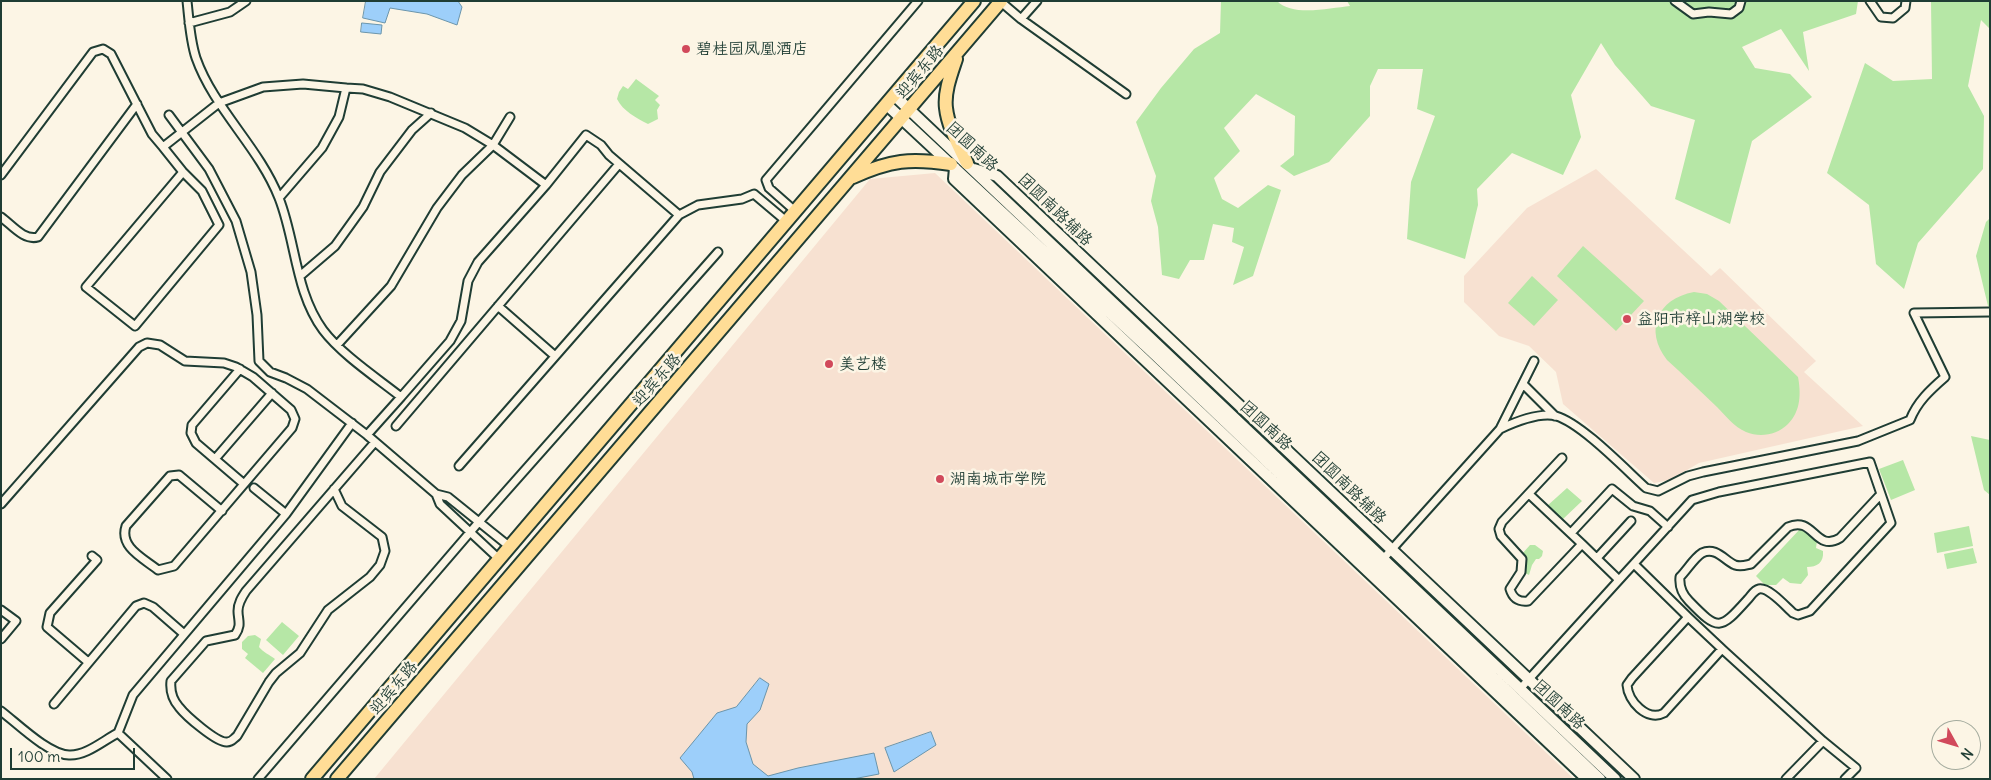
<!DOCTYPE html>
<html>
<head>
<meta charset="utf-8">
<style>
  body { margin:0 }
  #map { position:relative; width:1991px; height:780px; overflow:hidden; background:#fcf5e5; font-family:Delius,sans-serif }
  canvas { display:block }
  .frame { position:absolute; inset:0; border:2px solid #1f3d34; pointer-events:none }
  .north { position:absolute; left:1931px; top:720px; width:50px; height:50px; box-sizing:border-box; background:#fcf5e5; border:1px solid #a4ab9e; border-radius:50%; rotate:129deg; font-size:14px; font-weight:700; line-height:20px; text-align:center; color:#1f3d34 }
  .north::after { content:''; display:block; margin:auto; width:18px; height:22px; background:#d1495b; clip-path:polygon(50% 0,100% 100%,50% 72%,0 100%) }
  .scale { position:absolute; left:10px; top:748px; width:125px; height:22px; box-sizing:border-box; border:2px solid #1f3d34; border-top:0; padding-left:6px; font-size:15px; line-height:18px; white-space:nowrap; color:#1f3d34; -webkit-text-stroke:4px #fcf5e5; paint-order:stroke }
</style>
</head>
<body>
<div id="map">
<canvas width="1991" height="780"></canvas>
<div class="frame"></div>
<div class="north">N</div>
<div class="scale">100 m</div>
</div>
<script>
const c = document.querySelector('canvas').getContext('2d');
c.lineJoin = 'round';
function fill(path, color) {
  c.fillStyle = color;
  c.fill(path, 'evenodd');
}
function strokePath(path, color, width, dash) {
  c.strokeStyle = color;
  c.lineWidth = width;
  c.lineCap = dash ? 'butt' : 'round';
  c.setLineDash(dash || []);
  c.stroke(path);
}
function write(font, color, halo, rows, align = 'center') {
  c.font = font + ' Delius,"LXGW WenKai TC",sans-serif';
  c.lineWidth = 5;
  c.setLineDash([]);
  c.textBaseline = 'middle';
  c.strokeStyle = halo;
  c.fillStyle = color;
  for (const [text, x, y, turn = 0] of rows) {
    c.save();
    c.translate(x, y);
    c.rotate((+turn || 0) * Math.PI / 180);
    c.textAlign = isNaN(turn) ? turn : align;
    if (halo) c.strokeText(text, 0, 0);
    c.fillText(text, 0, 0);
    c.restore();
  }
}
fill(new Path2D(`
  M1596,169l115,107 9,-8 96,93 -12,11 59,54 -164,37 -29,17 -16,3 -91,-79 -7,-32 -27,-26 -30,-10 -35,-34v-26l63,-68z
  M935,173l639,606h-1200l496,-600z`), '#f7e1d1');
fill(new Path2D(`
  M1221,1h56c15,16 53,7 73,5l-3,-5h511l-2,13 -53,18 6,39 -28,-42 -39,18 13,21 35,6 22,23 -60,44 -22,83 -55,-25 20,-79 -44,-14 -36,-41 -14,-22 -30,52 10,42 -18,38 -51,-22 -35,36 1,16 -13,54 -58,-20 4,-57 24,-66 -18,-7 6,-40h-45l-8,17v30l-41,46 -35,14 -14,-10 14,-11 1,-39 -39,-22 -32,34 16,23 -26,27 8,21 16,9 30,-23 13,5 -28,86 -20,9 11,-38 -12,-5 2,-14 -21,-4 -9,36h-14l-11,19 -17,-4 -4,-48 -7,-26 5,-25 -20,-54 25,-34 33,-39 26,-16z
  M1931,1h59v28l-9,-9 -13,66 16,30 -1,53 -65,74 -14,46 -28,-25 -7,-59 -42,-32 38,-110 28,18 39,-2z
  M636,79l23,17 -4,4 5,5 -3,5 1,9 -10,5c-12,-6 -25,-13 -31,-25l2,-7 4,-6 5,3z
  M1990,218v89l-2,-1 -12,-50 10,-34z
  M1583,246l61,55 -28,30 -59,-55z
  M1532,276l26,24 -24,26 -26,-23z
  M1694,292l13,2 12,7 79,76c3,16 3,34 -10,47 -11,11 -28,14 -42,8 -12,-5 -20,-16 -29,-25 -17,-16 -33,-32 -50,-47 -23,-30 -10,-61 27,-68z
  M1971,436l19,4v55l-6,-5z
  M1903,460l12,30 -24,10 -12,-31z
  M1567,488l15,13 -20,19 -15,-14z
  M1969,526l4,20 -36,7 -3,-20z
  M1800,529h5l12,12 -1,7 7,3c1,12 -6,16 -16,16l1,8 -7,9 -11,-1 -7,-5 -7,7h-11l-9,-9z
  M1530,545h5l8,6 -1,5 -3,3h-3l-4,6 -3,10 -6,-3 3,-8 -4,-10z
  M1973,548l4,15 -30,6 -3,-15z
  M282,622l17,14 -16,19 -17,-15z
  M255,635l6,4 -2,8c4,5 11,8 16,12l-12,14 -18,-15 3,-4 -6,-5v-7l6,-6z`), '#b6e7a6');
const water = new Path2D(`
  M366,1h92l4,6 -5,18 -30,-11 -37,-6 -5,15 -22,-5z
  M362,23l20,2 -1,9 -20,-2z
  M760,678l9,6 -9,26 -13,14 -1,18 7,22 15,12 30,-8 76,-15 5,21 -26,5h-159l-2,-7 -12,-14 37,-45 19,-6z
  M931,732l5,13 -42,27 -9,-24z`);
fill(water, '#9dcffa');
strokePath(water, '#6b95ab', 1);
const street = new Path2D(`
  M187,1c2,18 3,39 9,57 18,51 63,89 83,140 17,43 16,94 44,132 18,24 54,48 78,67l49,-56 11,-20 7,-40 10,-19 68,-77 40,-50 15,10 8,10 70,60 19,-10 44,-6 12,-5 32,27
  M1000,1l21,18 105,75
  M1675,1l18,13 16,-2 22,2 8,-6 2,-7
  M1870,1l11,16 12,1 12,-10 1,-7
  M1021,19l16,-18
  M189,23l41,-11 16,-11
  M169,115l40,54 27,52 15,51 6,43 2,46 11,11 16,6 21,11 60,46 69,59
  M183,172l-97,115 49,39 84,-101 -17,-34 -19,-19 -20,-25 56,-44 44,-16 40,-3 43,4
  M1,175l92,-123 10,-3 8,5 41,80 11,13
  M279,198l43,-50 17,-31 7,-29 17,1 27,8 75,31 28,17 53,40
  M795,211l-26,-23 -3,-8 152,-179
  M1,217c11,8 23,24 37,20l99,-133
  M300,276l35,-30 28,-39 17,-35 32,-42 19,-17
  M498,306l57,50
  M337,345l54,-59 46,-78 25,-33 31,-30 17,-28
  M240,369l-48,56 -1,8 5,10 48,41
  M1523,384l32,32
  M396,426l223,-262
  M1500,429l34,-68
  M367,435l34,-38
  M215,459l57,-66
  M459,466l220,-251
  M254,488l32,26
  M334,489l8,17 40,31 3,14 -5,14 -10,12 -42,33 -28,43 -24,20 -7,9 -32,54c-4,3 -5,6 -10,6 -10,1 -41,-26 -48,-35 -6,-7 -9,-17 -8,-26l35,-40 29,-6c7,-10 3,-15 3,-24 0,-8 4,-14 8,-20l129,-149
  M1529,494l53,50
  M1,504l138,-157 8,-4 13,2 25,16 39,2 12,4 17,10 38,33 4,9 -3,9 -118,138 -16,4c-15,-12 -39,-23 -32,-44l44,-50 9,-1 43,36
  M1571,533l41,-44 21,17 17,5 18,16
  M1384,558l116,-129c15,-7 39,-17 56,-13 25,7 69,53 90,72l12,3 30,-15 15,-4 155,-31 52,-21c7,-18 20,-30 35,-43l-31,-64 76,-1
  M1597,558l34,-37
  M499,559l-59,-55 -4,-10 12,3 62,50
  M1634,564l54,53 -56,61 -5,7c1,16 20,37 37,28l58,-64 -34,-32
  M1619,580l73,-80 27,-8 151,-30 11,32 -41,44c-25,15 -26,-23 -52,-11l-37,37c-5,1 -10,3 -16,1 -10,-4 -19,-19 -33,-12 -8,5 -15,17 -22,24 -1,10 2,17 9,24 30,31 31,29 59,-2 3,-3 6,-9 11,-10 10,-2 27,18 34,24l5,2 12,-4 81,-88 -10,-29
  M1,610l15,11 -15,18
  M1722,649l101,92 33,27 -11,11
  M88,662l-41,-35 3,-14 47,-53 -5,-4
  M1520,689l99,-109 -37,-36 -54,57c-9,1 -15,-2 -18,-12l11,-17 1,-13 -21,-23 -2,-7 3,-7 60,-64
  M54,704l82,-98 8,-3 9,4 31,27
  M1,711c17,13 47,43 68,44 17,1 35,-15 49,-22
  M167,779l-49,-46 15,-38 153,-181 66,-91
  M258,779l220,-256 240,-271
  M1786,779l37,-38`);
const secondary = new Path2D(`
  M895,96l720,683
  M887,105l265,247 448,427
  M955,168l-1,11 633,600
  M974,169l23,7 637,603`);
const highway = new Path2D(`
  M956,59c-5,15 -12,33 -10,49 2,19 13,38 21,55
  M853,177c38,-17 57,-19 98,-13
  M312,779l662,-778
  M337,779l664,-778`);
strokePath(street, '#1f3d34', 11);
strokePath(secondary, '#1f3d34', 14);
strokePath(highway, '#1f3d34', 16);
strokePath(street, '#fcf5e5', 7);
strokePath(secondary, '#fcf5e5', 10);
strokePath(highway, '#ffdd96', 12);
for (const [x, y, r, color] of [
  [686,49,5,"#d1495b"],
  [1627,319,5,"#d1495b"],
  [829,364,5,"#d1495b"],
  [940,479,5,"#d1495b"]
]) {
  const dot = new Path2D();
  dot.arc(x, y, r, 0, 2 * Math.PI);
  c.fillStyle = color;
  c.fill(dot);
  strokePath(dot, '#fcf5e5', 2);
}
write('16px', '#1f3d34', '#fcf5e5', [
  ["碧桂园凤凰酒店",696,49],
  ["益阳市梓山湖学校",1637,319],
  ["美艺楼",839,364],
  ["湖南城市学院",950,479]
], 'left');
write('16px', '#1f3d34', '#fcf5e5', [
  ["迎宾东路",920,72,-50],
  ["团圆南路",972,147,43],
  ["团圆南路辅路",1055,210,44],
  ["迎宾东路",657,380,-49],
  ["团圆南路",1266,426,43],
  ["团圆南路辅路",1349,488,44],
  ["迎宾东路",394,688,-50],
  ["团圆南路",1559,705,43]
]);
</script>
</body>
</html>
